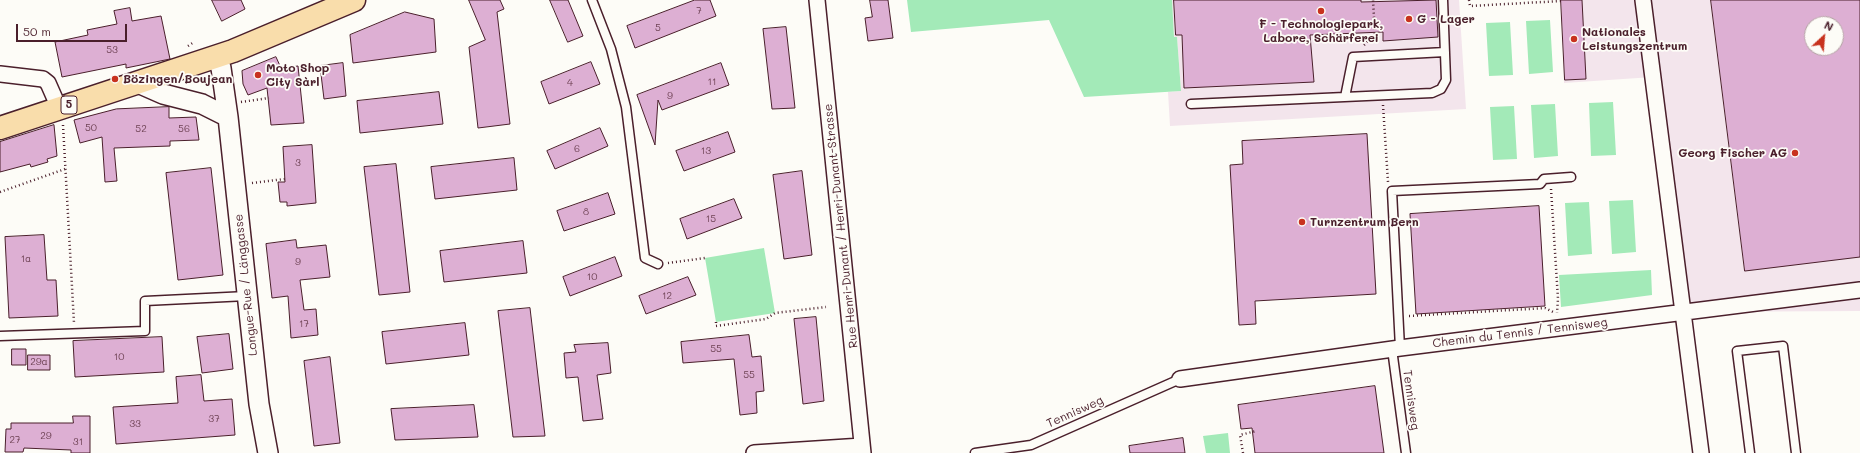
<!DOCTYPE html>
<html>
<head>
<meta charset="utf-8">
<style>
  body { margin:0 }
  #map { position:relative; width:1860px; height:453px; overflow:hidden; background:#fdfcf7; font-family:Mali,sans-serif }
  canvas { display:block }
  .north { position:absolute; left:1804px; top:16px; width:40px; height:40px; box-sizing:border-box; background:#fdfcf7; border:1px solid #b5a4a5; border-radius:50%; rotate:26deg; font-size:11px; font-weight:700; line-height:16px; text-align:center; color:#4a1f2b }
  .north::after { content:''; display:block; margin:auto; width:14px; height:18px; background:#c8321e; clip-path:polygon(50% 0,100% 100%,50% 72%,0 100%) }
  .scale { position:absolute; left:16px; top:24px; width:111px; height:18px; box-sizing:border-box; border:2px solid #4a1f2b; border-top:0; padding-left:5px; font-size:12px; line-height:14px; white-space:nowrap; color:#4a1f2b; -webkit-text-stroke:3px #fdfcf7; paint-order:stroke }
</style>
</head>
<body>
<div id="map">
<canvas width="1860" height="453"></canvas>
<div class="north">N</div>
<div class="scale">50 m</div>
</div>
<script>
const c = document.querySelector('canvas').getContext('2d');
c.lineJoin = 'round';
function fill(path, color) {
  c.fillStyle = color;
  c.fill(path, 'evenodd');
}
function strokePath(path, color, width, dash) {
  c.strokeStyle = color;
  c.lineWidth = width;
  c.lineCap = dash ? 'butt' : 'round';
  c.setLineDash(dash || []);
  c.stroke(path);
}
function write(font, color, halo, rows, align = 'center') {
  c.font = font + ' Mali,sans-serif';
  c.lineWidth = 3.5;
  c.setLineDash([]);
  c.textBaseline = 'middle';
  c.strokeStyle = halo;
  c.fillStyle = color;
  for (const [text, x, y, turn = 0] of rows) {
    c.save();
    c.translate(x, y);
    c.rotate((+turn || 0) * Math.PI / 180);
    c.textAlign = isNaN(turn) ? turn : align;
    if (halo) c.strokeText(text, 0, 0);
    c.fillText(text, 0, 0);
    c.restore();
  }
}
fill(new Path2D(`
  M1172,0h287l7,109 -296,17 -2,-34 13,-1 -4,-54 -3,1z
  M1561,0h299v311l-177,1 -30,-235 -89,6zM1812,24h24v24h-24z`), '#f3e5ec');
fill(new Path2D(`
  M907,0h265l2,37h3l4,54 -97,6 -35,-77 -138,12z
  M1550,20l3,52 -24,2 -3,-53z
  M1510,22l3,53 -24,1 -3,-53z
  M1613,102l3,53 -25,1 -2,-53z
  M1555,104l3,52 -24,2 -3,-53z
  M1514,106l3,53 -24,1 -3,-53z
  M1633,200l3,52 -24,2 -3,-53z
  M1589,202l3,52 -24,2 -3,-53z
  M764,248l11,65 -59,9 -11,-64z
  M1651,270l1,25 -91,12 -2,-32z
  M1228,433l2,20h-24l-3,-17z`), '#a3eab8');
const building = new Path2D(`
  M212,0h29l4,9 -23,12z
  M469,0h31l4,9 -7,3 13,112 -32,4 -9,-81 16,-7z
  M550,0h18l15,36 -15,6z
  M695,0h15l6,16 -81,32 -8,-22z
  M870,0h18l5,38 -25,3 -3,-23 7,-1z
  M1174,0h187v2l75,-2 2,37 -55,4v-9l-73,3 4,47 -130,6 -2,-53h-6z
  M1561,0h21l4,79 -21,1z
  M1711,0h149v257l-115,14zM1812,24h24v24h-24z
  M130,8l2,13 29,-5 9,43 -44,9v-4l-64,13 -7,-35 33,-7 -1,-5 30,-6 -3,-13z
  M405,12l29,7 2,33 -83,11 -3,-28z
  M786,27l9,81 -23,1 -9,-80z
  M276,57l5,11 17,-2 6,57 -33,2 -4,-37 -19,7 -5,-11 -1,-13z
  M591,62l9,22 -51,20 -8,-22z
  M343,63l3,33 -22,3 -4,-33z
  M721,63l8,22 -67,25 -4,-10 -3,45 -18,-50z
  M439,92l4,32 -83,9 -3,-32z
  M169,107v11l27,-1 3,23 -29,1v5l-56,2 3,33 -12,1 -3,-45 -22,6 -6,-23 42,-11z
  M54,125l3,31 -10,3 1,3 -17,5 -1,-3 -30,8v-30z
  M600,128l8,18 -53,23 -8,-18z
  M728,132l7,20 -51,19 -8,-20z
  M1367,134l9,160 -121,7 1,23 -17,1 -9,-160 13,-1 -1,-23z
  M312,145l4,58 -29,3v-4h-7l-2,-20h7l-2,-35z
  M514,158l3,32 -82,9 -4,-32z
  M396,164l14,128 -31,3 -15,-128z
  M211,168l12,107 -45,5 -12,-107z
  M802,171l10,84 -28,4 -11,-84z
  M608,193l7,21 -51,17 -7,-20z
  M734,199l8,19 -55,21 -7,-20z
  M1539,206l6,100 -129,8 -6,-100z
  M44,235l3,45h9l2,36 -49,2 -4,-81z
  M296,240l1,8 29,-3 4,32 -30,3 4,30 12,-1 2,26 -27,3 -3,-42 -16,2 -6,-54z
  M523,241l4,32 -83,9 -4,-31z
  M615,257l7,19 -52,20 -7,-19z
  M688,277l8,18 -50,19 -7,-18z
  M530,308l15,128 -32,1 -15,-126z
  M816,317l8,84 -21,3 -9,-85z
  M465,323l4,32 -83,9 -4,-32z
  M229,334l4,35 -31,4 -5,-36z
  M749,335l3,22 9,-1 3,35 -8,1 1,21 -17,2 -6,-56 -51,4 -2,-21z
  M162,337l2,35 -89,5 -2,-36z
  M608,343l3,30 -14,2 6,44 -20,2 -5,-44 -12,1 -2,-25 12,-1 -2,-7z
  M12,349h14v16h-14z
  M28,355h22v15h-22z
  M330,357l10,86 -26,3 -10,-85z
  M201,375l3,26 28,-2 3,36 -119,9 -3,-37 65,-4 -2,-26z
  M1375,386l9,67h-129l-3,-25 -11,1 -3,-24z
  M474,405l4,32 -83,3 -4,-31z
  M73,416h17v37h-19v-3l-47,-2 -1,4h-18l1,-23h5v-6h62z
  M1183,438l2,15h-55l-1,-7z`);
fill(building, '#ddafd3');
strokePath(building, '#4a1f2b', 1);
const service = new Path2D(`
  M592,0l19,49 15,58 19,151 13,6
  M1345,97l8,-40 92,-5
  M1191,104l241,-11 9,-4 5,-9 -3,-80
  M0,336l145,-5v-30l102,-5
  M1400,348l-8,-157 148,-7 4,-5 27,-2
  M1392,349l14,104
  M975,453l56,-8 149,-66
  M1750,453l-13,-102 46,-5 13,107`);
const minor = new Path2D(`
  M817,0l46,453
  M1643,0l58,453
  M0,74l43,5 5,4 11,25
  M1180,379l220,-31 460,-58
  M754,453l108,-7`);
const tertiary = new Path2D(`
  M216,57l5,11 7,49 31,287 9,49
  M138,83l25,11 39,10 26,13`);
const primary = new Path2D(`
  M0,128l233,-77 121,-51`);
strokePath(service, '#4a1f2b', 11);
strokePath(minor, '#4a1f2b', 18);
strokePath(tertiary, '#4a1f2b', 22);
strokePath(primary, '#4a1f2b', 25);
strokePath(new Path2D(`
  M1469,0l1,6 91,-5
  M1364,45l11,-11 -2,-34
  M188,46l6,-4
  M241,102l28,-4
  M1383,105l5,77
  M63,125l11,198
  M252,183l33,-4
  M1551,189l7,110 -1,14
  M0,192l65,-23
  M668,263l37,-5
  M1409,316l136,-8 10,5
  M716,322v4l50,-7 9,-6 51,-6
  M1243,453l-3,-18 16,-4`), '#4a1f2b', 2.5, [1, 3]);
strokePath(service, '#fdfcf7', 8);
strokePath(minor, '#fdfcf7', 15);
strokePath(tertiary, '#fdfcf7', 19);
strokePath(primary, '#f9ddab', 22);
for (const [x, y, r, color] of [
  [1321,11,4,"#c8321e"],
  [1409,19,4,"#c8321e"],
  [1574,39,4,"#c8321e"],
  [258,75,4,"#c8321e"],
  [115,79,4,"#c8321e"],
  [1795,153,4,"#c8321e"],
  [1302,222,4,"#c8321e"]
]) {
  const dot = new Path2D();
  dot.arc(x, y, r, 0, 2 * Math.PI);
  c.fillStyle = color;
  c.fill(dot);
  strokePath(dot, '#fdfcf7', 1.5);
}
write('10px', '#6f4355', null, [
  ["7",699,11],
  ["5",658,28],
  ["53",112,50],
  ["11",712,82],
  ["4",570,83],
  ["9",670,96],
  ["50",91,128],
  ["52",141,129],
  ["56",184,129],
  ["6",577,149],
  ["13",706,151],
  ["3",298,163],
  ["8",586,212],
  ["15",711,219],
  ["1a",26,259],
  ["9",298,262],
  ["10",592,277],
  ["12",667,296],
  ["17",304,324],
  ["55",716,349],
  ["10",119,357],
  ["29a",39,362],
  ["55",749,375],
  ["37",214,419],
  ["33",135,424],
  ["29",46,436],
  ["27",15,440],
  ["31",78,442]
]);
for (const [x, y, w] of [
  [69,105,16]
]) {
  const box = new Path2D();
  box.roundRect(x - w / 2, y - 9, w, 18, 3);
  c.fillStyle = '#fdfcf7';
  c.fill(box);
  strokePath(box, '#4a1f2b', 1);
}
write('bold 11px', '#4a1f2b', null, [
  ["5",69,105]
]);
write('bold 12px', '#4a1f2b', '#fdfcf7', [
  ["G - Lager",1417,19],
  ["F - Technologiepark,",1321,24,"center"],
  ["Labore, Schärferei",1321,38,"center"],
  ["Nationales",1582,32],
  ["Leistungszentrum",1582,46],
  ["Moto Shop",266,68],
  ["City Sàrl",266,82],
  ["Bözingen/Boujean",123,79],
  ["Georg Fischer AG",1787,153,"right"],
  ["Turnzentrum Bern",1310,222]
], 'left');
write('12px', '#4a1f2b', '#fdfcf7', [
  ["Rue Henri-Dunant / Henri-Dunant-Strasse",841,226,-96],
  ["Longue-Rue / Länggasse",246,285,-96],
  ["Chemin du Tennis / Tennisweg",1520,333,-7],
  ["Tennisweg",1411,400,82],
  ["Tennisweg",1075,412,-24]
]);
</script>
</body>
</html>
